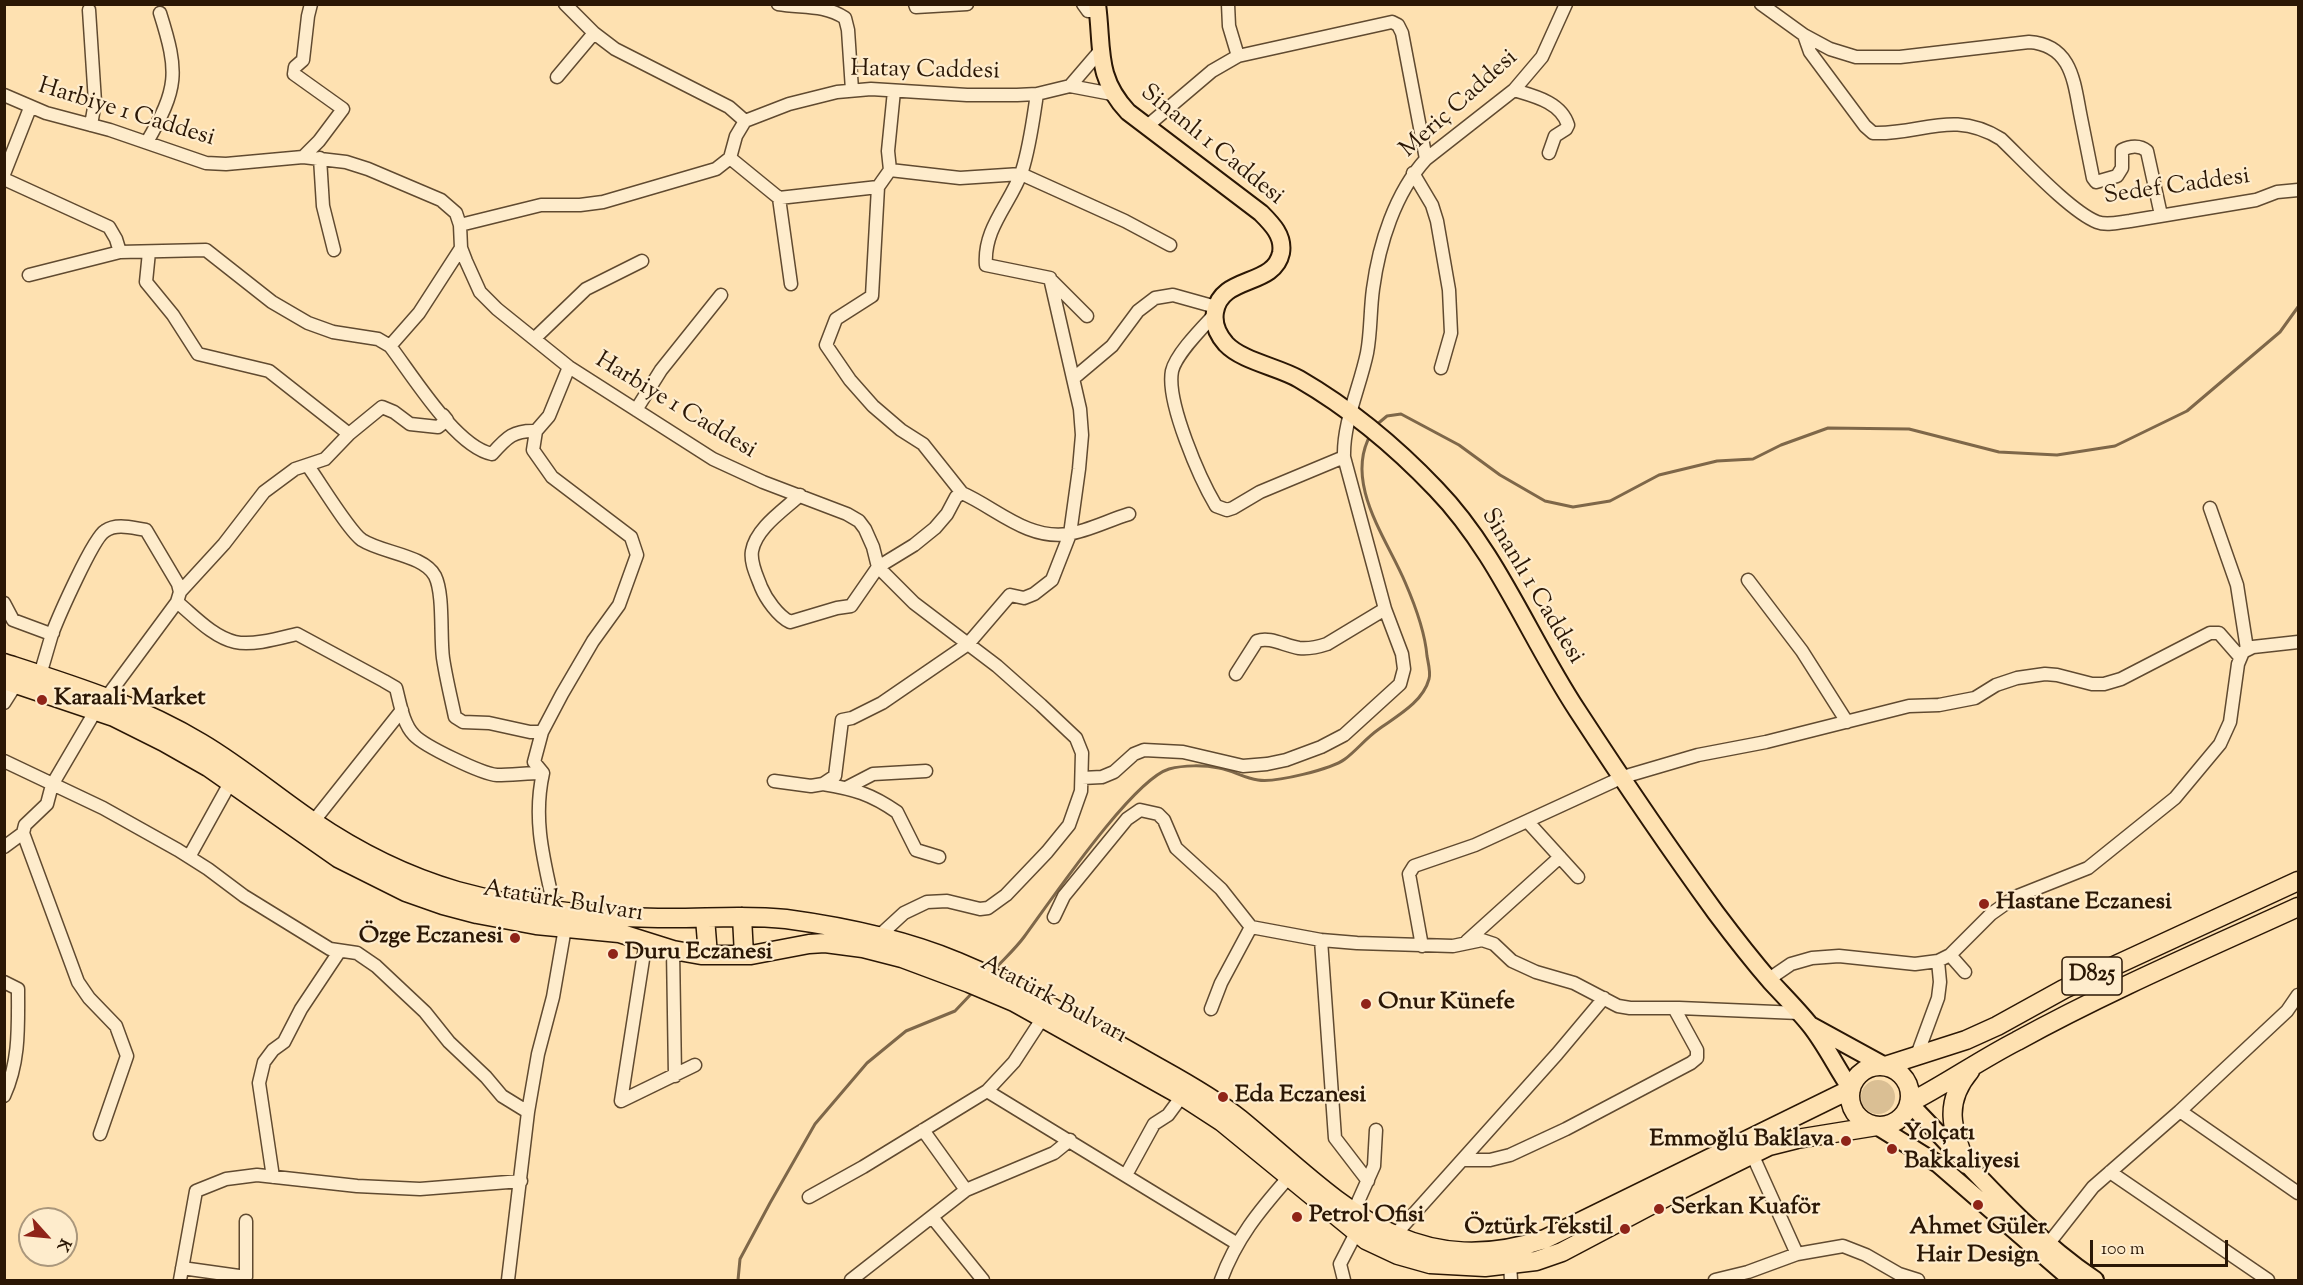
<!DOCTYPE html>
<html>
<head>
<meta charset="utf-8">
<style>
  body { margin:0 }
  #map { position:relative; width:2303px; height:1285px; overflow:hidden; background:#fee1b1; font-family:"Sorts Mill Goudy",serif }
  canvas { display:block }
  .frame { position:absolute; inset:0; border:6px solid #2b1705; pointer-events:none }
  .north { position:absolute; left:18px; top:1207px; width:60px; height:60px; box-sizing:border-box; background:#feeccc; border:2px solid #aa977c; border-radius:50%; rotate:117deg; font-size:16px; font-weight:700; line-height:24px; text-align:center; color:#2b1705 }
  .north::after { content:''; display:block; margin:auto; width:21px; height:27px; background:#8f2418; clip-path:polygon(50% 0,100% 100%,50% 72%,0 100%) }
  .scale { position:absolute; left:2090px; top:1240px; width:138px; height:27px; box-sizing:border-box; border:3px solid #2b1705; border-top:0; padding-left:8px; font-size:18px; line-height:21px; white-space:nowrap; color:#2b1705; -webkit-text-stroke:4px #feeccc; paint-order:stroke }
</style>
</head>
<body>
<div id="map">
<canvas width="2303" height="1285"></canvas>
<div class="frame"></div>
<div class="north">K</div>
<div class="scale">100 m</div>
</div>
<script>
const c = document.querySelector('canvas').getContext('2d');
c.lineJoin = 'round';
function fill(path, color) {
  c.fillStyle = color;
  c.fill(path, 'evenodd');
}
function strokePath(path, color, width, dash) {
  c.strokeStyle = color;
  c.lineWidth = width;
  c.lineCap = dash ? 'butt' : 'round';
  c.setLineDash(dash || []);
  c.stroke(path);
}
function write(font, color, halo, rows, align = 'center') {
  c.font = font + ' "Sorts Mill Goudy",serif';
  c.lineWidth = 4.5;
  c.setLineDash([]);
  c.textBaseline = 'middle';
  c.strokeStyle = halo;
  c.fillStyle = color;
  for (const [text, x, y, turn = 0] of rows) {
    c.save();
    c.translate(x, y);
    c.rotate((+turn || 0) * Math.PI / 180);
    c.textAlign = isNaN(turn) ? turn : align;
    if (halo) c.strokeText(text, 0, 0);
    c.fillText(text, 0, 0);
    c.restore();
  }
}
fill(new Path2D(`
  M1861 1097a17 17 0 1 1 34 0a17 17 0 1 1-34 0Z`), '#dabf94');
strokePath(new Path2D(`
  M1375,426l12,-10 14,-2 58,31 41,30 45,26 28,6 37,-6 49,-26 58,-14 36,-2 28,-14 47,-17 81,1 90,23 58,3 58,-9 72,-35 93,-79 18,-25
  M994,970c10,-11 22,-22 30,-33 26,-35 108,-157 145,-168 15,-4 35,-4 50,-1 13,2 25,10 39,12 17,3 74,-11 87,-21 12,-9 21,-21 34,-30 18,-13 44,-27 50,-50 2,-6 -1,-17 -2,-23 -2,-24 -12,-51 -22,-74 -18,-43 -62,-100 -34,-148
  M738,1280l2,-21 30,-56 45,-79 52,-61 39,-32 49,-20 18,-19`), '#7e6749', 3);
const minor = new Path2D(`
  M565,4l29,29 21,16 114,58 16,14
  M778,4c24,4 46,0 67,14l3,12 4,60
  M915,4l1,3 51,-3
  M1083,4l5,7h10
  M1228,4l1,22 9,30
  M1761,4l43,31 26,14 26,8h44l129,-15c44,3 45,42 52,76 4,20 8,40 12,60l3,4 21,-6 5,-8v-18c8,-4 18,-5 25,1l14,64
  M89,10l6,92 -4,23
  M1804,35l6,17 55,74 8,7c49,2 79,-24 128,6 23,22 69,72 96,83 10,4 23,0 33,-1l126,-21 21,-8 21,-2
  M1100,51l-30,35 42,8
  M557,77l37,-44
  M1514,90c20,6 47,12 54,35l-2,4 -11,7 -6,17
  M894,91l-6,60 2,19 -12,17 -6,109 -36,23 -10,26 24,35 23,26 28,24 22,14 39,49
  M4,95l42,18 64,17 96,33 20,1 77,-7 43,5 22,7 73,31 15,13 4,12 1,23 5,13 14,31 17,17 72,58 144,92 50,23 84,32 12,7 6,8 8,18 5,20 36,36 83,63 44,39 35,33 6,15 -1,38 -12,34 -22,27 -41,43 -18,13 -8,1 -33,-8 -20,1 -23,11 -25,23
  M1146,127l66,-56 26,-15 154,-34 6,3 4,8 24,126
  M147,142c31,-54 32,-69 13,-129
  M303,157l16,-16 24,-32 -49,-35 1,-7 8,-7 5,-44 3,-12
  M320,158l3,48 11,44
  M730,158l49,40 12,86
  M890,170l70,8 61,-4 104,47 45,24
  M1413,173l19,32 5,16 12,69 2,43 -10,35
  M4,174l26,-66
  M4,179l105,48 7,12 4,13
  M779,198l99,-11
  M460,225l81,-20h39l23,-3 113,-33 14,-11 6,-22 9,-15 44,-17 48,-12 34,-3 96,6h50l20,-1 33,-8
  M149,252l-3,30 27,33 25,39 71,17 80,63
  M29,275l91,-23 86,-2 66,52 36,21 25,9 45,7 12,7 29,-33 42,-65
  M1050,279l37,37
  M1214,315c-12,13 -38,39 -42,56 -6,31 28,108 44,135l11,4 6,-2 27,-16 84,-35
  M535,338l51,-49 56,-28
  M390,346c23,30 66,101 102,108 15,-17 22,-24 44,-23l13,-15 20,-49
  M1074,378l38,-32 26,-35 17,-13 18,-3 43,12
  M636,410l25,-40 60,-75
  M536,431l-3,19 19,27 79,60 6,18 -18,50 -26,36 -31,53 -20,38 -8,30 9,11c-11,49 2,91 12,138
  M308,466c11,15 41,65 54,74 20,13 62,15 73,36 9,18 5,61 8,82 3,20 8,40 12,59l8,5 26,1 41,9h12
  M800,495c-16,15 -44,33 -48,56 -2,12 5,25 9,36 5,12 17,29 29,35l47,-14 14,-2 27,-39 36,-22 21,-17 12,-14 9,-17 6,-4c34,15 65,47 106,41 20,-3 41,-14 61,-20
  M2210,508l27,77 10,64
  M1748,580l54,71 45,71
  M180,592l44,-48 40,-52 31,-23 30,-10 24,-25 33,-27 12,5 16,12 28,3 9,-7 -4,-5
  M177,602c17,14 36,35 58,40 18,4 45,-4 62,-8l87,47 12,7c4,15 7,36 18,47 10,11 68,39 83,40 15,0 31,-2 46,-2
  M4,603l9,17 35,13h5
  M1236,674l21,-33c13,-5 28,5 42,7 9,1 19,-1 28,-4l58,-35
  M40,675c4,-14 8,-27 12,-41 6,-16 41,-96 53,-103 12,-8 27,-3 41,-1l32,54 2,8 -3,10 -71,96
  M4,703l12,-19
  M4,761l99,47 75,42 30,19 36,27 86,53 27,4 19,13 49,46 24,30 37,35 16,19 26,16
  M1082,778l20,-1 12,-5 20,-18 10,-4 39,2 60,14 24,-2 19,-4 35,-13 23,-12 56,-51 4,-15 -2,-15 -17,-45 -41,-152c-1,-35 16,-70 23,-104 4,-21 3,-42 6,-64 6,-45 22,-96 53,-130l88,-69 28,-33 24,-53
  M774,781l37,5 12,-2 12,-8 7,-56 10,-2 30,-15 86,-59 42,-49 14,3 10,-4 18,-14 18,-46 9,-65 3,-34 -2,-26 -30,-131 -64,-13c-3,-37 25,-62 36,-94 8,-25 11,-51 15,-77
  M823,784c31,5 48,10 74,28l19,38 23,7
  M846,788l27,-14 53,-3
  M313,822l89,-112
  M1528,822l50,55
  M23,833l55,149 11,16 27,28 11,30 -27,78
  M4,847l19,-14 2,-8 22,-21 5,-19 44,-75
  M189,857l41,-74
  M1054,917l10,-21 63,-77 13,-9 18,4 6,6 12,28 45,41 30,38 70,13 36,3 96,3 29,-6 12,4 18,17 24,11 38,11 44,23 12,2h49l120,5
  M646,940l-25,161 74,-36
  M1321,940l14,198 33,43
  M1467,941l93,-84
  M1422,946l-13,-72 5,-8 61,-21 148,-68 75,-22 68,-13 143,-36 30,-1 36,-7 21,-13 21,-7 28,-4 12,1 35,9h12l17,-5 89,-46h9l21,24
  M673,950l2,126
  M1950,955l15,17
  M1769,979l22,-15 21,-6 27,-2 76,8 23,-3 12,-6 41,-41 24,-17 73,-29 87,-70 45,-54 10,-22 8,-58 5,-12 10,-5 45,-5
  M4,982l14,7c0,37 2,72 -14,107
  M1211,1009l10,-26 30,-56
  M1917,1055l21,-57 2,-16 -2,-21
  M987,1091l249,152
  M2180,1111l107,-100 11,-16
  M923,1130l43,60
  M1752,1154l45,100
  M1463,1160h27l20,-5 56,-26 125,-66 6,-5v-8l-23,-42
  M2110,1172l158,108
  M1126,1175l28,-51 14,-9 14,-19
  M273,1177l-14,-94 5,-21 9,-12 11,-8 17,-33 38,-57
  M809,1197l54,-30 124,-76 27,-29 28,-43
  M1353,1213l21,-47 2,-36
  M932,1217l51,63
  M1394,1236l163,-182 47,-56
  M2049,1243l44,-56 87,-76 118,82
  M1510,1265l1,15
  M182,1268l64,9v-56
  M180,1280l16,-89 30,-12 31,-4 100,11 63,3 101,-8
  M508,1280l20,-168 10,-58 15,-57 12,-69
  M851,1280l115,-90 88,-37 16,-13
  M1221,1280c15,-41 38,-69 67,-102
  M1344,1280l-4,-16 16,-31
  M1715,1280l33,-8 49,-18 46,-8 23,9 33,19 19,6`);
const major = new Path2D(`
  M1097,4c6,44 -2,73 31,108l133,101c11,11 23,23 20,40 -7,34 -60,22 -66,59 -2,12 3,23 11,32 16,17 52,23 73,35 50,29 97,68 137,110 61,63 93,148 141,221 45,69 91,137 139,203 18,24 36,47 55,69 13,14 27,28 39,43 16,20 27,44 41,64
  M1812,1026l73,40
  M1909,1103c60,61 115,129 186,177
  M1877,1126l61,38 134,116`);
const highway = new Path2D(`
  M4,663c68,22 136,43 197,80 39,23 73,52 111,78 44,30 93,55 145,70 66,18 133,26 201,27 43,1 85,-4 128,1 59,8 117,20 172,43 70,29 137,70 203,107 27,15 55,31 79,50 96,79 166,166 305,120l306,-150
  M4,680l110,37 50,25 44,25 130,91 68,34 37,13 34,9 59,11 83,8 54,17 28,5h50l58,-11 16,-1 38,5 39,10 67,25 45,19 168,94 40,26 144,118 32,15 32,9 55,3 51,-6 26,-9 106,-56 101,-50 28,-7 80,-13
  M742,917l2,38
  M705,918l3,37
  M1885,1066l81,-26 31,-14 67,-37 234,-108
  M1850 1096a30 30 0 1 1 60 0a30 30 0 1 1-60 0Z
  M1909,1103c37,-19 71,-43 108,-62 91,-50 187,-91 281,-134
  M1966,1164c-14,-35 -23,-61 4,-93`);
strokePath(minor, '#604a30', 15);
strokePath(major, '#2b1705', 20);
strokePath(highway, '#2b1705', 21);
strokePath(minor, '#feeccc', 12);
strokePath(major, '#fee1b1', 16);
strokePath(highway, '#fee1b1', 18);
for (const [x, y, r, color] of [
  [42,700,6,"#8f2418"],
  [1984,904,6,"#8f2418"],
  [515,938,6,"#8f2418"],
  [613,954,6,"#8f2418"],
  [1366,1004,6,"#8f2418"],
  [1223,1097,6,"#8f2418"],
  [1846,1141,6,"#8f2418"],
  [1892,1149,6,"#8f2418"],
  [1978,1205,6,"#8f2418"],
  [1659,1209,6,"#8f2418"],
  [1297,1217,6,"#8f2418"],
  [1625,1229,6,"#8f2418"]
]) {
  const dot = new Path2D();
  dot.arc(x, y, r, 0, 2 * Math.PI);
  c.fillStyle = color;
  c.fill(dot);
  strokePath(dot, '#feeccc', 2);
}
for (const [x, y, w] of [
  [2092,976,60]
]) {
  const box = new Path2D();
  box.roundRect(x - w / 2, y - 19, w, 38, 4.5);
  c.fillStyle = '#feeccc';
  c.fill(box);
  strokePath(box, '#2b1705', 1.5);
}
write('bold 22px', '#2b1705', null, [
  ["D825",2092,976]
]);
write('24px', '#2b1705', '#feeccc', [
  ["Hatay Caddesi",925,72,1],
  ["Meriç Caddesi",1460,105,-42],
  ["Harbiye 1 Caddesi",126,114,17],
  ["Sinanlı 1 Caddesi",1211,146,39],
  ["Sedef Caddesi",2177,188,-8],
  ["Harbiye 1 Caddesi",675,407,31],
  ["Sinanlı 1 Caddesi",1531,587,59],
  ["Atatürk Bulvarı",563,903,9],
  ["Atatürk Bulvarı",1053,1001,28]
]);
write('bold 24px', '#2b1705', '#feeccc', [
  ["Karaali Market",54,700],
  ["Hastane Eczanesi",1996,904],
  ["Özge Eczanesi",503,938,"right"],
  ["Duru Eczanesi",625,954],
  ["Onur Künefe",1378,1004],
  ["Eda Eczanesi",1235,1097],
  ["Yolçatı",1904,1135],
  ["Bakkaliyesi",1904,1163],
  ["Emmoğlu Baklava",1834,1141,"right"],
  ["Serkan Kuaför",1671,1209],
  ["Petrol Ofisi",1309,1217],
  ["Öztürk Tekstil",1613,1229,"right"],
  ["Ahmet Güler",1978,1229,"center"],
  ["Hair Design",1978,1257,"center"]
], 'left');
</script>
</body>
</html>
